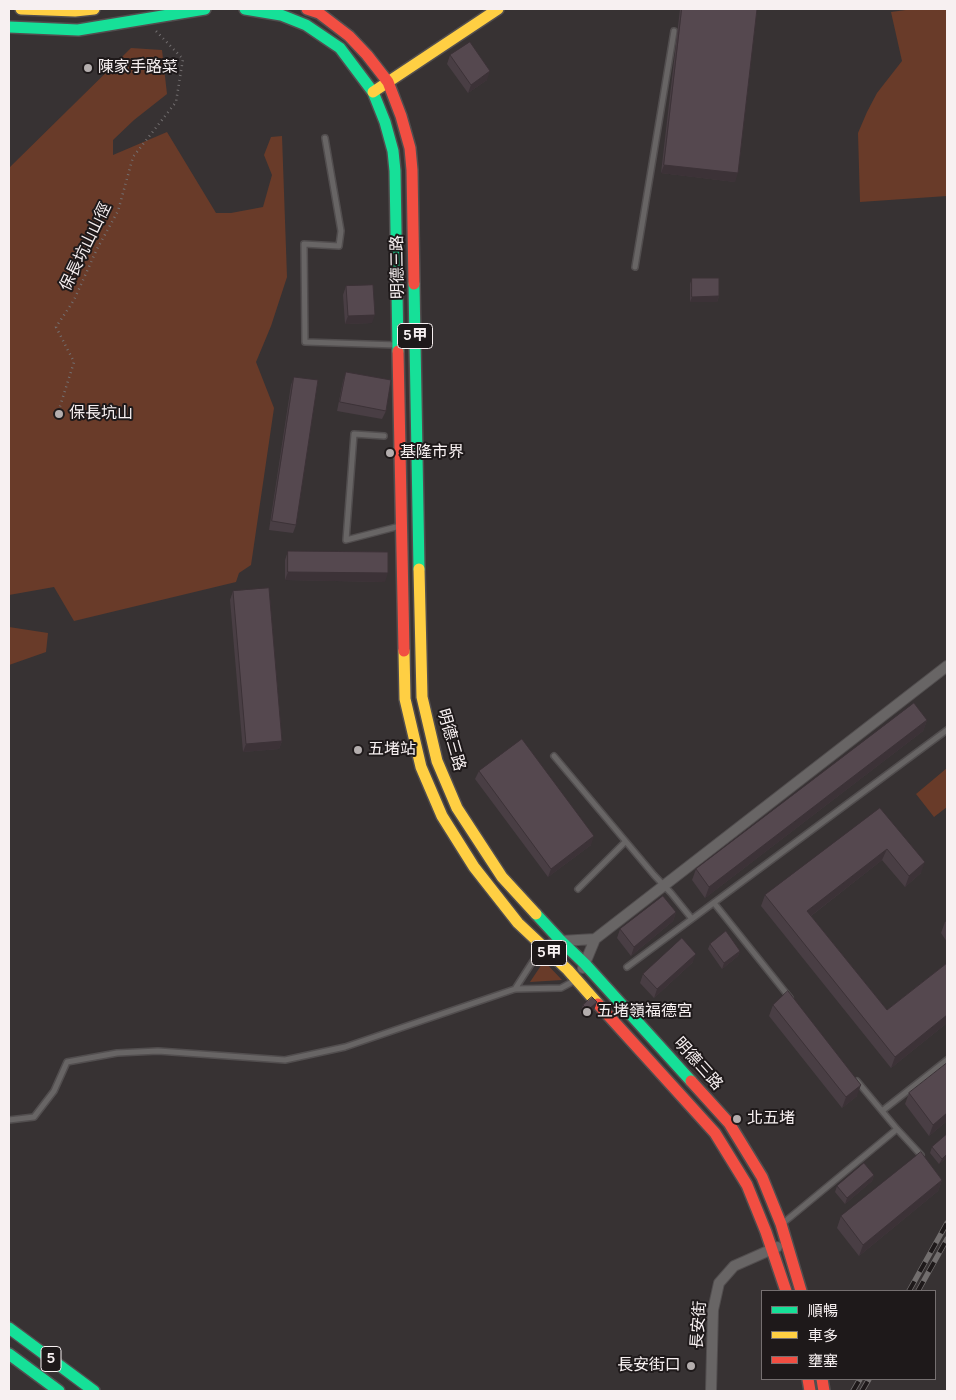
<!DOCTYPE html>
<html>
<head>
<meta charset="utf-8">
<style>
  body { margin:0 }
  #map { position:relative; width:956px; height:1400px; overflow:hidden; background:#373233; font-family:Manrope,"Noto Sans TC",sans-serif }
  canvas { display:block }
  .frame { position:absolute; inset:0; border:10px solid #f7f0f1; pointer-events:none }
  .legend { position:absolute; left:761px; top:1290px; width:175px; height:90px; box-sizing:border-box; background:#1e191a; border:1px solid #756f70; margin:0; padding:6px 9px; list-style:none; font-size:15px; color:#f7f0f1 }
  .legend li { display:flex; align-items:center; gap:10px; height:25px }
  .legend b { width:25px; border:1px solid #756f70 }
</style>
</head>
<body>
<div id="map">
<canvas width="956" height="1400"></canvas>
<div class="frame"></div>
<ul class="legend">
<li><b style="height:6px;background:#16e098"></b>順暢</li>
<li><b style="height:6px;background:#ffcf43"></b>車多</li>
<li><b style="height:6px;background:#f24e42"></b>壅塞</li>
</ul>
</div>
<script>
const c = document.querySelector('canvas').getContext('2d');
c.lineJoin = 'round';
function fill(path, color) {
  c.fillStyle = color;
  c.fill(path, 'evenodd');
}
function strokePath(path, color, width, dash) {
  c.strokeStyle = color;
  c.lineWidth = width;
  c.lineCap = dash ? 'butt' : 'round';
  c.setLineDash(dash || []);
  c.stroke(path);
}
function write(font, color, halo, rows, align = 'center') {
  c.font = font + ' Manrope,"Noto Sans TC",sans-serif';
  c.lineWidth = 4;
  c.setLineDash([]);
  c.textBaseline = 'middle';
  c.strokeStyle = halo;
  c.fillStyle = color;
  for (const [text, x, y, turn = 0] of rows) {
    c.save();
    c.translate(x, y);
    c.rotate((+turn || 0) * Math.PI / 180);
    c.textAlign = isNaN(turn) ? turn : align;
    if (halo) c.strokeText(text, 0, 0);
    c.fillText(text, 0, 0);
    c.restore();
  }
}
fill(new Path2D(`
  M913,9h34v187l-87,6 -2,-69 9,-21 10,-19 25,-32 -11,-49z
  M131,48l31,2 5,44 -33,26 -21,20v15l54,-23 49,81h15l32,-6 9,-32 -8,-20 7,-18 11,-1 5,141 -16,49 -15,36 18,46 -23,157 -12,8 -3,9 -162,39 -20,-34 -45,8v-427z
  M9,627l39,6 -2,19 -37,13z
  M947,768v39l-13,10 -18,-23z
  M544,961l18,19 -32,2z`), '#693b29');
const lane = new Path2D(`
  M325,138l16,93 -2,15 -35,-2 1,98 92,3
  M635,267l39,-236
  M384,436l-30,-2 -8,106 54,-14
  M554,756l100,119 17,18 21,26
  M578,889l47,-47
  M714,903l76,95
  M627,967l320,-237
  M515,989l27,-42
  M857,1081l40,48 24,26
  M882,1111l65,-51
  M9,1120l25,-3 20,-26 13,-29 50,-9 41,-2 127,9 60,-13 170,-58 46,-1 13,-7
  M782,1224l115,-95`);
const street = new Path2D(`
  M542,947l19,-6 34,-2
  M583,968l12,-29 352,-273
  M711,1391l2,-81 6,-27 15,-17 43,-19`);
const fast = new Path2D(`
  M245,9l36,6 25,10 34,23 33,44 12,30 8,29 2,20 3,180
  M9,27l69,3 127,-21
  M414,284l5,285
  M536,914l25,27 24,23 106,117
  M9,1328l85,63
  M9,1354l50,37`);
const slow = new Path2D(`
  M21,9l54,2 19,-2
  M373,92l125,-83
  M419,569l3,128 15,64 20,47 45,69 34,37
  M404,651l1,48 16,68 21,49 32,51 44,56 50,47 30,34`);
const jam = new Path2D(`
  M307,9l12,4 30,23 18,19 21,27 13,34 9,32 2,22 2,114
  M398,351l6,300
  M598,1004l117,129 32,52 19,47 20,59
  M691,1081l38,42 33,54 19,47 20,67
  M808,1379l2,12
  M822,1379l2,12`);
strokePath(lane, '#524e4f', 8);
strokePath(street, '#524e4f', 12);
strokePath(fast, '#524e4f', 14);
strokePath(slow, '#524e4f', 14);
strokePath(jam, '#524e4f', 14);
strokePath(new Path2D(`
  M57,416l17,-54 -18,-35 18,-27 23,-51 21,-38 15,-54 43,-55 7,-43 -27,-28`), '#736f70', 2.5, [1, 4]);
strokePath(lane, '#686565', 5);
strokePath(street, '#686565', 10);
strokePath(fast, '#16e098', 11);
strokePath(slow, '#ffcf43', 11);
strokePath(jam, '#f24e42', 11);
const rail = new Path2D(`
  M909,1291l38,-68
  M918,1291l29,-52
  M853,1391l7,-12
  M862,1391l7,-12`);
strokePath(rail, '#726e6e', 5.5);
strokePath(rail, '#1e191a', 4, [11]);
fill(new Path2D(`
  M680,9h77l-22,173 -74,-9z
  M450,55l37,25 -19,13 -21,-29z
  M692,278l27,18 -2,6h-27v-18z
  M346,286l26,37 -27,1 -2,-29z
  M346,372l40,39 -4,8 -45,-8 6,-30z
  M294,377l2,148 -3,8 -24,-3 22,-145z
  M288,551l97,31 -100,-2v-20z
  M233,591l49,150 -3,8 -36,3 -13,-152z
  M927,720l-4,11 -218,167 -13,-18 4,-11z
  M479,771l112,74 -43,32 -73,-98z
  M880,808l41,65 -16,14 -23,-27 -71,56 76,94 60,-47v60l-56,45 -130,-162 4,-11z
  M676,912l-3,9 -42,35 -14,-18 3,-9z
  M947,921v21l-6,-9 4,-11z
  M710,944l30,7 -2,5 -16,13 -14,-20z
  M693,962l-39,36 -14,-15 3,-9z
  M597,1002l-3,8 -9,8 -5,-5 3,-8z
  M773,1005l84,91 -15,12 -73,-92z
  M909,1093l38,28 -18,15 -24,-32z
  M947,1134v24l-8,6 -9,-11 2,-6z
  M874,1175l-2,6 -27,23 -10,-12 2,-6z
  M942,1180l-4,11 -79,65 -22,-28 4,-12z`), '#493e44');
fill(new Path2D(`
  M490,71l-3,9 -19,13 3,-8z
  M664,165l74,8 -3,9 -74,-9z
  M719,296l-2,6h-27l2,-5z
  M375,315l-3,8 -27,1 3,-8z
  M288,572l100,1 -3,9 -100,-2z
  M927,720l-4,11 -218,167 4,-11z
  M282,741l-3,8 -36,3 3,-8z
  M594,836l-3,9 -43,32 3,-8z
  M887,849l-5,11 -79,62 4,-11z
  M925,862l-4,11 -16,14 4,-11z
  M676,912l-3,9 -42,35 3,-9z
  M740,951l-2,5 -16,13 2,-6z
  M696,954l-3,8 -39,36 3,-9z
  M597,1002l-3,8 -9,8 3,-8z
  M947,1015v8l-56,45 4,-11z
  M861,1085l-4,11 -15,12 4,-11z
  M947,1113v8l-18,15 4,-11z
  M947,1154v4l-8,6 3,-5z
  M874,1175l-2,6 -27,23 2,-6z
  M942,1180l-4,11 -79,65 4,-11z`), '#3c3237');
const building = new Path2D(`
  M682,9h75l-19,164 -74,-8z
  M470,42l20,29 -19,14 -21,-30z
  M692,278h27v18l-27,1z
  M373,285l2,30 -27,1 -2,-30z
  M346,372l45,8 -5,31 -46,-9z
  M294,377l24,3 -22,145 -24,-4z
  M288,551l100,1v21l-100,-1z
  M269,588l13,153 -36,3 -13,-153z
  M914,703l13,17 -218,167 -13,-18z
  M522,739l72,97 -43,33 -72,-98z
  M880,808l45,54 -16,14 -22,-27 -80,62 80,99 60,-47v52l-52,42 -130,-162z
  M663,896l13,16 -42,35 -14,-18z
  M726,931l14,20 -16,12 -14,-19z
  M682,938l14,16 -39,35 -14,-15z
  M788,991l73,94 -15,12 -73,-92z
  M592,997l5,5 -9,8 -5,-5z
  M947,1063v50l-14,12 -24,-32z
  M947,1134v20l-5,5 -10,-12z
  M921,1152l21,28 -79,65 -22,-29z
  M864,1163l10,12 -27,23 -10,-12z`);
fill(building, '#55484f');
strokePath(building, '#3c3237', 1);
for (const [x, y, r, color] of [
  [88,68,5,"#b4aeae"],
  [59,414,5,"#b4aeae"],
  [390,453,5,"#b4aeae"],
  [358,750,5,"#b4aeae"],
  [587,1012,5,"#b4aeae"],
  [737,1119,5,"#b4aeae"],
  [691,1366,5,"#b4aeae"]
]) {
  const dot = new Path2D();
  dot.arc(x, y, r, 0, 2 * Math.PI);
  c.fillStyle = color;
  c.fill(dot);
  strokePath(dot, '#1e191a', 2);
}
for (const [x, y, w] of [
  [415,336,35],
  [549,953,35],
  [51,1359,20]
]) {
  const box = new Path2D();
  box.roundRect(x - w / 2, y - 12.5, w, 25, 4);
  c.fillStyle = '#1e191a';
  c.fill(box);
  strokePath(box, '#f7f0f1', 1);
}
write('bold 15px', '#f7f0f1', null, [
  ["5甲",415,336],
  ["5甲",549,953],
  ["5",51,1359]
]);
write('16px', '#f7f0f1', '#1e191a', [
  ["陳家手路菜",98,68],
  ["保長坑山",69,414],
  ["基隆市界",400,453],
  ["五堵站",368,750],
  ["五堵嶺福德宮",597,1012],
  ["北五堵",747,1119],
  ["長安街口",681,1366,"right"]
], 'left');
write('16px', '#f7f0f1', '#1e191a', [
  ["保長坑山山徑",86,247,-64],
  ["明德三路",398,267,-91],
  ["明德三路",451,740,74],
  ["明德三路",698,1064,48],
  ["長安街",699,1325,-86]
]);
</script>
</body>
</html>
